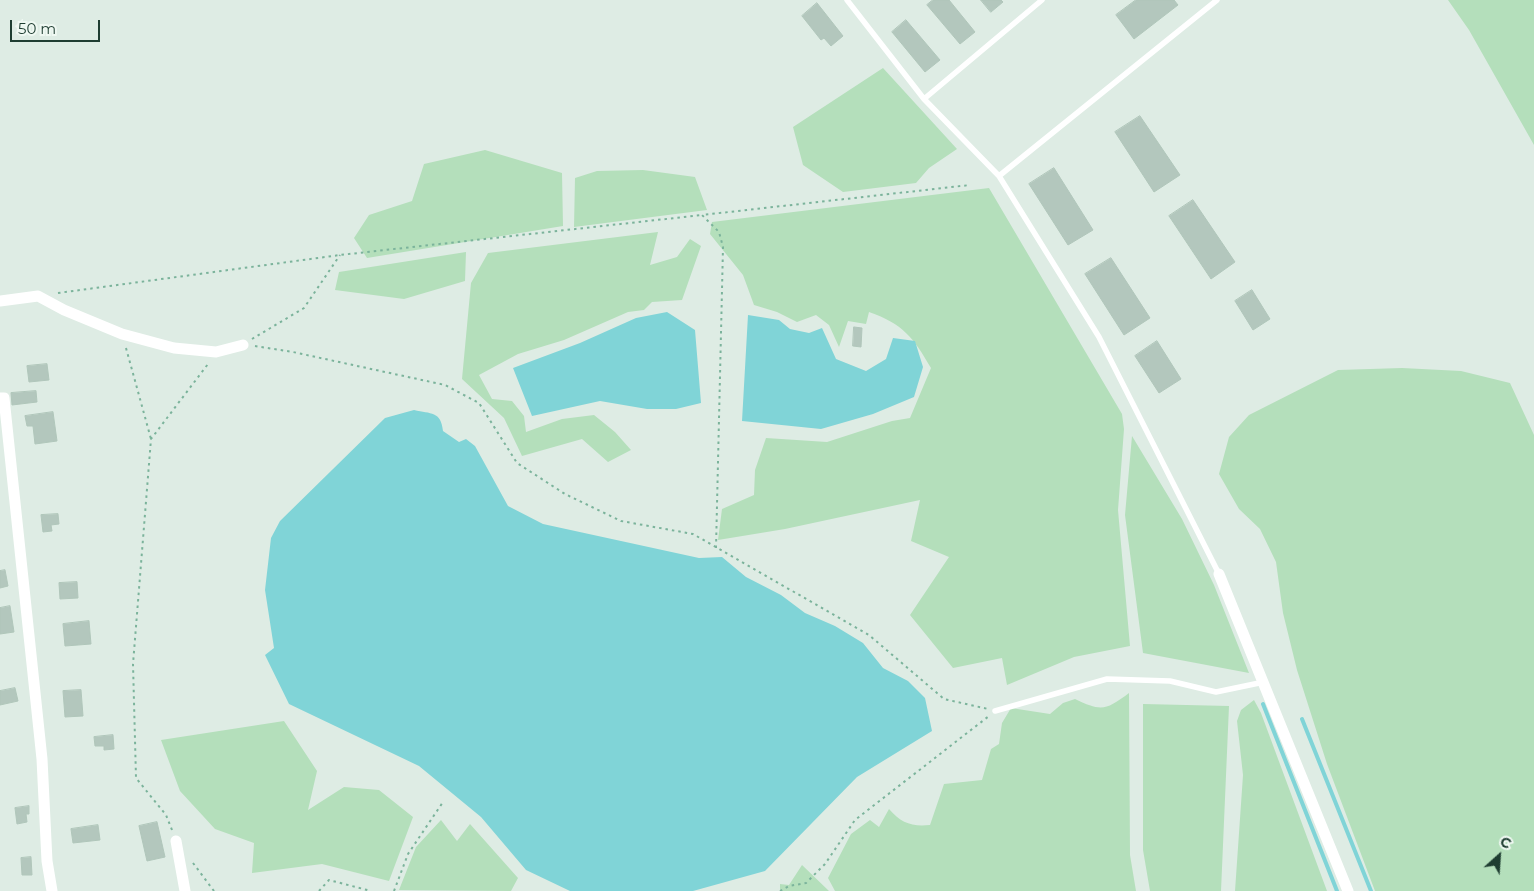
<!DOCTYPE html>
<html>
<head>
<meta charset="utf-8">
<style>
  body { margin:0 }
  #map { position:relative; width:1534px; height:891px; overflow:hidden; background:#deece4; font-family:Montserrat,sans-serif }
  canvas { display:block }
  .north { position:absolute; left:1474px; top:831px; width:50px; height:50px; -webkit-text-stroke:4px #eff8f2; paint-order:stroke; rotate:26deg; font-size:14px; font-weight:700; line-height:20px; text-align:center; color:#1e3d31 }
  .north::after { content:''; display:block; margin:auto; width:18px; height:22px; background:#1e3d31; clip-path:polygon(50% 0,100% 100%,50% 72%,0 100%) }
  .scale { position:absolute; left:10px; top:20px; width:90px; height:22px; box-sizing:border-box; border:2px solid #1e3d31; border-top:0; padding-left:6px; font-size:15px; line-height:18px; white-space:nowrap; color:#1e3d31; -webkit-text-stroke:4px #eff8f2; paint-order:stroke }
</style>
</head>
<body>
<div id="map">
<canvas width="1534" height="891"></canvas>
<div class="north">С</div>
<div class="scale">50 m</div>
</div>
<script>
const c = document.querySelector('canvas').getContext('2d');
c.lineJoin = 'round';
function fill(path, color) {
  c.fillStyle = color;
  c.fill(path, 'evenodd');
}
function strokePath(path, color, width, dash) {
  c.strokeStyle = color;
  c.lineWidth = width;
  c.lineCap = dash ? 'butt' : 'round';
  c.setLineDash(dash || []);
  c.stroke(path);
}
fill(new Path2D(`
  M1448,0h86v145l-65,-115z
  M883,68l74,81 -28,19 -13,15 -73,9 -40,-27 -10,-38z
  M485,150l77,23 1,53 -196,32 -13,-20 15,-23 43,-14 12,-37z
  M643,170l52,7 12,33 -133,17 1,-49 22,-7z
  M989,188l133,226 2,15 -6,81 12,136 -56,11 -67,28 -5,-27 -49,10 -43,-53 39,-58 -38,-16 9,-41 -135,29 -67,11 4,-31 32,-14 1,-25 11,-32 61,4 65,-21 18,-3 21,-50c-18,-31 -28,-44 -62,-56l-3,12 -18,-3 -9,26 -10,-22 -13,-10 -19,7 -20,-10 -23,-7 -11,-30 -33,-41 2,-12z
  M658,232l-8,33 27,-8 13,-18 11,7 -19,54 -30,2 -8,8 -16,2 -64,28 -46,14 -39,21 13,24 20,2 12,15 2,16 36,-13 32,-4 21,17 16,18 -23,12 -26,-23 -60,17 -18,-38 -42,-39 9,-96 17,-30z
  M466,252l-1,29 -61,18 -69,-9 4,-18z
  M1402,368l59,3 49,12 24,52v456h-159l-48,-127 -30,-94 -14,-57 -7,-51 -16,-33 -21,-20 -20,-35 10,-37 20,-22 89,-45z
  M1132,436l50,83 32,66 35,88 -106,-20 -18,-138z
  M1129,693l1,162 6,36h-301l-7,-13 23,-44 19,-14 9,7 10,-18c12,14 23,18 41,16l14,-41 38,-4 9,-31 8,-5 3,-21 9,-15 39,6 13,-11 12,-4c27,13 31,11 54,-6z
  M1254,700l7,13 66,178h-92l8,-116 -6,-54 4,-11z
  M1143,704l86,2 -8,185h-71l-7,-41z
  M284,721l33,50 -9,39 36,-23 35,3 34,27 -24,64 -67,-17 -70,9 2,-30 -39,-14 -35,-38 -19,-51z
  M441,820l16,21 13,-17 48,54 -7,13 -112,-1 17,-43z
  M802,865l27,26h-49v-7l9,1z`), '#b4dfbb');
fill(new Path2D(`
  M667,312l28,18 6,73 -25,6h-29l-47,-8 -68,15 -19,-48 67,-25 56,-25z
  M748,315l31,5 11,9 19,4 13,-5 14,31 30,12 20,-12 7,-21 22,3 8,26 -9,30 -41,17 -52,15 -79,-8z
  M414,410c17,4 27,1 29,21l16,11 7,-3 9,7 33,60 35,18 156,34 23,-1 24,20 35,18 24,18 30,13 28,17 20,25 25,13 17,17 7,33 -75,46 -92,94 -72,20h-123l-44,-21 -45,-53 -62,-51 -130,-62 -24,-49 9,-7 -9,-58 6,-52 9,-17 105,-103z`), '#80d4d7');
strokePath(new Path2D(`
  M1263,704l74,187
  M1302,719l69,172`), '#80d4d7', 4);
const building = new Path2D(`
  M933,0h16l26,32 -15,12 -33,-39z
  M981,0h20l2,2 -12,10z
  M1136,0h38l4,5 -44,34 -18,-24z
  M817,3l26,33 -12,10 -7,-8 -3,2 -19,-24z
  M906,20l34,40 -15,12 -33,-40z
  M1140,116l40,59 -26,17 -39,-60z
  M1054,168l39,62 -25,15 -39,-61z
  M1193,200l42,62 -24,17 -42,-63z
  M1111,258l39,60 -26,17 -39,-61z
  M1252,290l18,29 -17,11 -18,-29z
  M854,327l8,1 -1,19 -8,-1z
  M1157,341l24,38 -22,14 -24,-37z
  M47,364l2,16 -20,2 -2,-16z
  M36,391l1,11 -25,3 -1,-12z
  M53,412l4,29 -22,3 -2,-18h-6l-2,-10z
  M58,514l1,10 -8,1 1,6 -9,1 -2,-17z
  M5,570l3,16 -8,2v-17z
  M77,582l1,16 -18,1 -1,-16z
  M10,606l4,26 -14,2v-26z
  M89,621l2,23 -26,2 -2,-22z
  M15,688l3,13 -18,4v-14z
  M81,690l2,26 -18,1 -2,-26z
  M113,735l1,14 -10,1v-4h-9l-1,-9z
  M29,806v8h-3l1,8 -10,2 -2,-16z
  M157,822l8,35 -18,4 -8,-35z
  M98,825l2,15 -27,3 -2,-14z
  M31,857l1,18h-10l-1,-17z`);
fill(building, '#b3c7bd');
strokePath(building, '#b0c6ba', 1);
strokePath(new Path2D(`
  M58,293l282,-38 362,-40
  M252,339l52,-31 36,-53
  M255,346l38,6 152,33 34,18 38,60 48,31 56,27 72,13 176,101 75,64 44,10
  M126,348l25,91
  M716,548l7,-301 -4,-15 -17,-17 268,-30
  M172,830l-6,-15 -30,-37 -3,-114 18,-225 57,-75
  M193,863l21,28
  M319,891l10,-11 42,11
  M394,891l14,-37 35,-52
  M780,891l9,-5 17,-3 19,-19 30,-44 134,-104`), '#7bb39b', 2, [2.5, 4]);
strokePath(new Path2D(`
  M847,0l77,99 75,77 100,161 120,237
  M924,99l118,-99
  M999,176l218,-176
  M995,711l112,-32 63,2 46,11 48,-10`), '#fff', 5.5);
strokePath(new Path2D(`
  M0,301l38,-5 26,14 58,24 52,14 42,4 27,-7
  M0,398h4l38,361 5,102 5,30
  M1219,574l129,317
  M176,841l9,50`), '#fff', 11);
</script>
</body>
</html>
